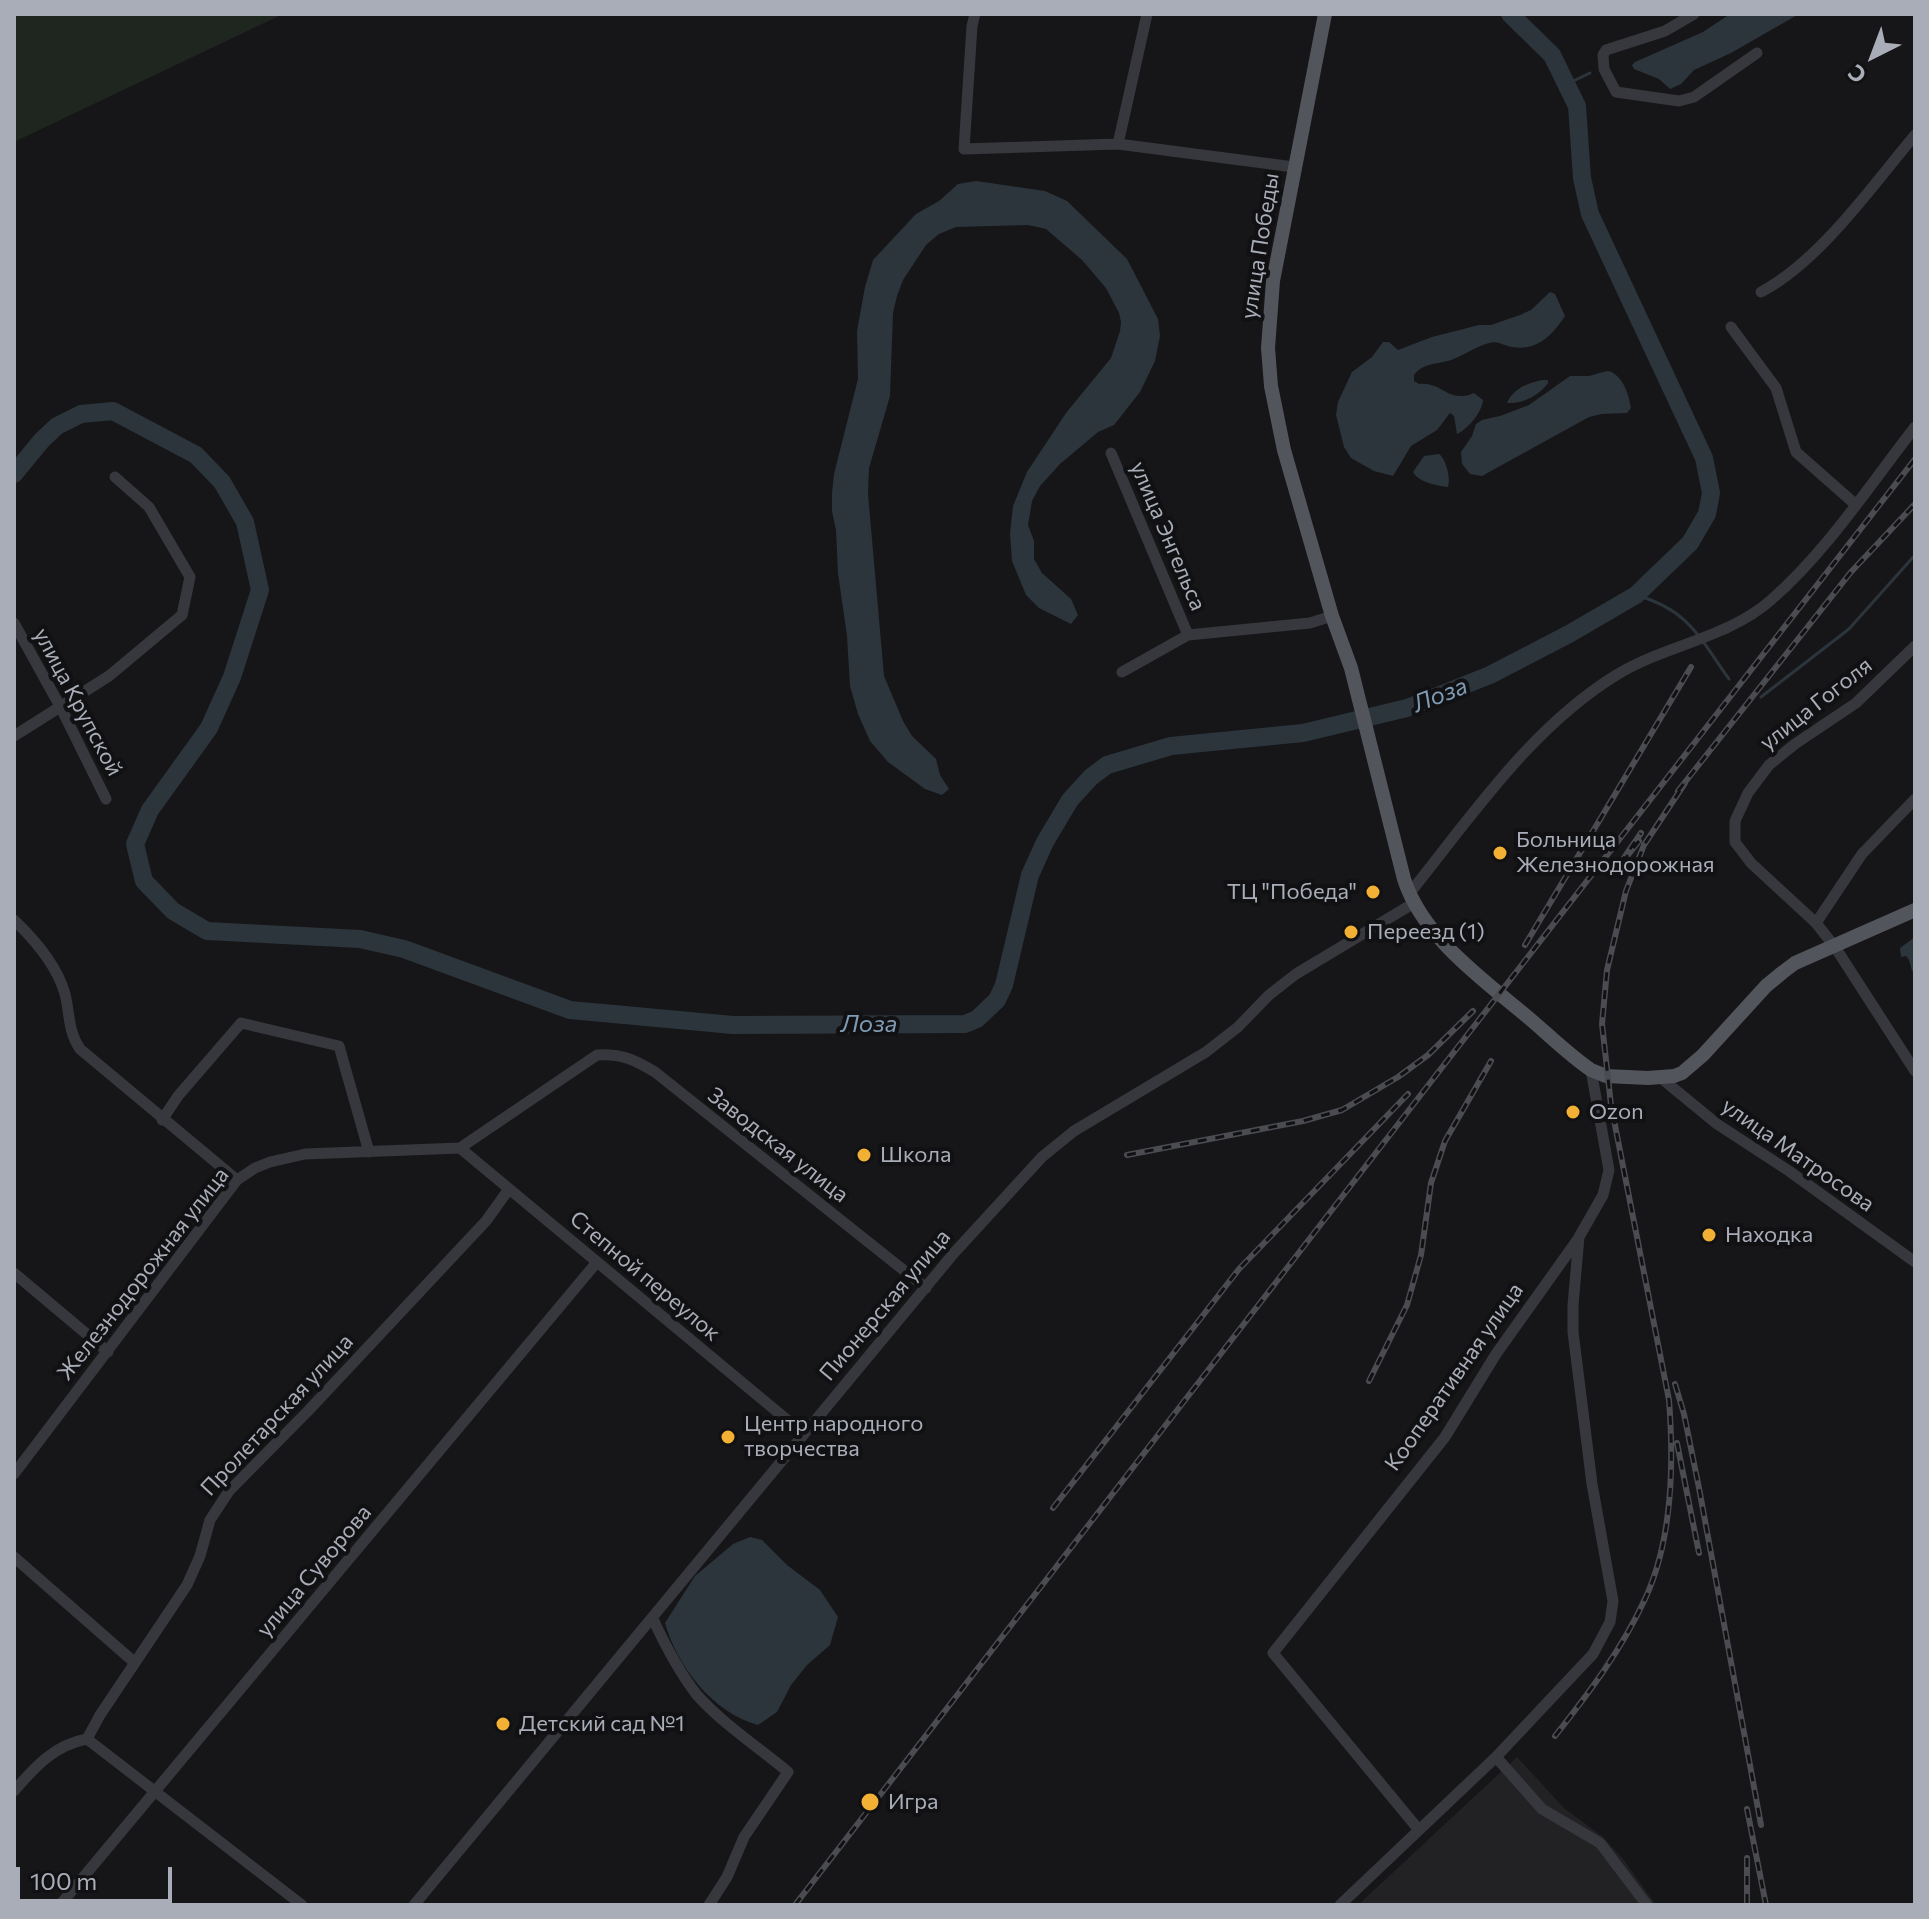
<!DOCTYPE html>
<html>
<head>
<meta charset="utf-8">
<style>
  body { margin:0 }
  #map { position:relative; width:1929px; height:1919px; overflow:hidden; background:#161618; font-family:Commissioner,sans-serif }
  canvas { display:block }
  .frame { position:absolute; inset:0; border:16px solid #a8adb8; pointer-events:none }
  .north { position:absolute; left:1833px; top:16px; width:80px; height:80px; -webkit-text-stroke:6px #111113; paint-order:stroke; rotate:222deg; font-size:22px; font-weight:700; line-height:32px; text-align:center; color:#a8adb8 }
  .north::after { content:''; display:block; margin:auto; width:28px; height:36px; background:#a8adb8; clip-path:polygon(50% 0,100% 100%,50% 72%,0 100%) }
  .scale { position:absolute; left:16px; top:1867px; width:156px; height:36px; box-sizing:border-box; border:4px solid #a8adb8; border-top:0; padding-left:10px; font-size:24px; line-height:28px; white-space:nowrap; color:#a8adb8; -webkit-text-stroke:6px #111113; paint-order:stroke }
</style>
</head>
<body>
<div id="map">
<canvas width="1929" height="1919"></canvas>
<div class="frame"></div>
<div class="north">С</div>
<div class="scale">100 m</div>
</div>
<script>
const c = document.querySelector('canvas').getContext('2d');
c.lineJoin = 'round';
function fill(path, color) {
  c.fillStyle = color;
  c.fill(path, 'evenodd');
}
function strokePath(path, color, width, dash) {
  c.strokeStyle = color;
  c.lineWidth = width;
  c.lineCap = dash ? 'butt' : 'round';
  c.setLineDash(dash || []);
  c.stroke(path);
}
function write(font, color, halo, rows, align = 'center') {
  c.font = font + ' Commissioner,sans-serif';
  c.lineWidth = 8;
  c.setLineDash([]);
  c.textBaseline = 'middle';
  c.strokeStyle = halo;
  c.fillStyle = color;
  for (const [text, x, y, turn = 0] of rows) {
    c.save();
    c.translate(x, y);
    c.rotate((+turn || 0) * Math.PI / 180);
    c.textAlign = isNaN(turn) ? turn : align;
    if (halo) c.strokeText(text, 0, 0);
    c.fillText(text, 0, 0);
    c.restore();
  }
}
fill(new Path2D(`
  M1517,1757l47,51 38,28 21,23 33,46h-298z`), '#222225');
fill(new Path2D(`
  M14,14h269l-269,128z`), '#1e261f');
fill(new Path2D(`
  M1730,14h69l-68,39 -37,17 -13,14 -11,5 -11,-10 -25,-10 -2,-4 3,-3 68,-30z
  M976,181l69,10 22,10 60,58 31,60 2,17 -5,25 -15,31 -26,33 -16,7 -38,32 -20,22 -8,15 -4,24 6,16v18l8,14 29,26 7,16 -7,9 -32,-16 -13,-13 -14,-34 -2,-28 3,-27 14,-34 39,-59 45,-55 9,-27 1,-9 -2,-9 -13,-25 -24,-28 -36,-31 -18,-4 -72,2 -17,7 -13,11 -23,35 -6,16 -4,17 -3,83 -21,72 -1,26 16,182 19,45 9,15 24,23 4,16 9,14 -7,6 -17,-6 -37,-27 -18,-21 -12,-27 -8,-28 -3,-50 -9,-63 -2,-43 -4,-19v-18l2,-19 24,-95 -1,-48 8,-44 8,-27 43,-46 23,-13 19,-17z
  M1550,292l5,2 10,22c-14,21 -30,37 -57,30 -8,-2 -11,-5 -19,-3 -15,4 -27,14 -41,18 -13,3 -26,3 -34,14v6l5,3c25,-2 28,20 55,9l9,7c-1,12 -15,29 -26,34l-3,-18 -4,-3 -13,17 -26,16 -18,30 -19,-5 -23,-13 -7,-11 -8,-32 2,-13 14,-30 20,-15 11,-15h6l9,8 34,-13 47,-12h12l29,-10 11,-5z
  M1607,371c15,2 22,23 24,37l-4,5 -26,1 -12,3 -107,59 -12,-2 -8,-10 -1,-12 11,-16 4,-12 6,-4 18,-4 29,-11 41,-29h19z
  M1543,380h5v3c-9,13 -26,21 -41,20 7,-15 20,-20 36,-23z
  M1439,454c7,5 12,24 9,33 -10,-1 -30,-5 -35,-15l11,-16z
  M1915,937v38c-6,-7 -3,-13 -9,-19l-5,1 -1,-9z
  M750,1537l12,3 25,25 33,25 18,27 -8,28 -23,20 -16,20 -14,27 -19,13c-45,-12 -81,-59 -93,-102l30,-47 38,-32z`), '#2c353c');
strokePath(new Path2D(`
  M1567,84l23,-11
  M1636,595c53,15 63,42 93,84
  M1761,697l88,-68 66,-74`), '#2c353c', 3);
strokePath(new Path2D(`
  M14,474l28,-34 15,-14 24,-12 32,-3 83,44 26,27 23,40 15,68 -28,87 -23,51 -59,82 -15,34 9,37 29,30 34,20 153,8 44,10 166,61 163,15 232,-1 12,-5 20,-19 7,-15 26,-110 15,-33 25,-42 21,-23 16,-12 64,-19 132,-13 104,-25 83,-33 79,-41 67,-39 54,-52 17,-29 4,-21 -7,-35 -114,-244 -8,-36 -5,-72 -25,-51 -42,-41`), '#2c353c', 18);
strokePath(new Path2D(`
  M975,14l-3,12 -8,123 154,-5 176,23
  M1694,14l-29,17 -59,19 -3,5 1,14 12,23 63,9 15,-4 63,-44
  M1118,144l29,-130
  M1761,292c59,-31 111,-106 154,-157
  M1731,327l45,61 20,64 59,52
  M1111,453l77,182
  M14,623l47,85 45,91
  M1915,646l-59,57 -61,41 -26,21 -21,28 -13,28v21l16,21 65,60 19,24 80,124
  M1122,672l66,-37 122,-12 22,-7
  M14,736l95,-60 73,-61 8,-38 -41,-70 -34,-30
  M1409,894c62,-77 123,-168 209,-220 48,-29 110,-36 153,-74 56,-49 98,-114 144,-173
  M14,920c21,20 43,45 51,74 5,20 3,38 15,55l157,131
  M1816,923l46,-69 53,-55
  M1661,1078l56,46 72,47 126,91
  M162,1120l16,-24 63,-73 98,23 30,106
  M460,1148l344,286
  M14,1273l94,79
  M14,1474l223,-294 18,-12 15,-6 35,-8 155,-6 137,-93c24,-2 38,5 58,17l271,216
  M14,1557l120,105
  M653,1619c12,26 26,53 44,76 26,29 61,52 91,77l-44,65 -17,40 -18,28
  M87,1739l215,166
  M1496,1757l46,52 58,34 47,62
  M14,1791c21,-24 40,-46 73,-52l13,-24 87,-130 13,-29 10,-36 19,-29 79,-80 178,-190 23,-32
  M1419,1830l-146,-177 172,-216 51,-83 82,-115
  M60,1905l537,-643
  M414,1905l540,-652 88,-96 32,-26 132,-79 32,-25 31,-32 27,-21 118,-71
  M1340,1905l156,-148 97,-103 17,-32 3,-21 -21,-117 -19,-152v-27l6,-68 24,-42 6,-25 -18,-100`), '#37383d', 11);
strokePath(new Path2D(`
  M1325,14l-52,267 -5,67 3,38 13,64 48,166 19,52 53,211c19,59 80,101 126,140 20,17 39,36 61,51l15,6 42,2 26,-2 8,-3 21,-18 63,-69 17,-14 12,-9 120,-53`), '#53555c', 14);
const rail = new Path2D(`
  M1678,791l173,-219 64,-68
  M1639,841l-26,33 28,-41
  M1525,945l166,-278
  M1127,1155l176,-34 39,-11 56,-33 30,-22 45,-44
  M1369,1381l38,-76 14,-50 10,-72 14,-42 46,-80
  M1675,1384l9,30 15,74 62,337
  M1677,1443l22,110
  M1053,1508l186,-239 169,-175
  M1555,1736c34,-43 67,-87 90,-137 28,-60 29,-135 24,-199l-58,-295 -9,-81 5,-54 19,-79 18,-46 41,-62
  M1747,1809l19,96
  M1747,1858v47
  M795,1905l638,-826 482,-620`);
strokePath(rail, '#4a4c52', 6);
strokePath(rail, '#111113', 3, [9]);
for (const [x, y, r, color] of [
  [1500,853,8,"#f2b134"],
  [1373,892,8,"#f2b134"],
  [1351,932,8,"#f2b134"],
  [1573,1112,8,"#f2b134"],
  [864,1155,8,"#f2b134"],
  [1709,1235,8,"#f2b134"],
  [728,1437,8,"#f2b134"],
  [503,1724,8,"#f2b134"],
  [870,1802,10,"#f2b134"]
]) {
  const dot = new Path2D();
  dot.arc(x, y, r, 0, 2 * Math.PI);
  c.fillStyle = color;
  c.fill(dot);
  strokePath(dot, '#111113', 3);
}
write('22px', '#a8adb8', '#111113', [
  ["улица Победы",1260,246,-81],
  ["улица Энгельса",1168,536,67],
  ["улица Крупской",78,702,62],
  ["улица Гоголя",1816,704,-38],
  ["Заводская улица",778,1145,38],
  ["улица Матросова",1798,1155,35],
  ["Железнодорожная улица",143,1274,-52],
  ["Степной переулок",645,1276,40],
  ["Пионерская улица",885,1305,-50],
  ["Кооперативная улица",1454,1377,-55],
  ["Пролетарская улица",277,1415,-47],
  ["улица Суворова",314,1571,-50]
]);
write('22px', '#a8adb8', '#111113', [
  ["Больница",1516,840],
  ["Железнодорожная",1516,865],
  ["ТЦ \"Победа\"",1357,892,"right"],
  ["Переезд (1)",1367,932],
  ["Ozon",1589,1112],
  ["Школа",880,1155],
  ["Находка",1725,1235],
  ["Центр народного",744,1424],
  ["творчества",744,1449],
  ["Детский сад №1",519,1724],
  ["Игра",888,1802]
], 'left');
write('italic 24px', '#7f9bb3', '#111113', [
  ["Лоза",1440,695,-21],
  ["Лоза",869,1024]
]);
</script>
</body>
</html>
